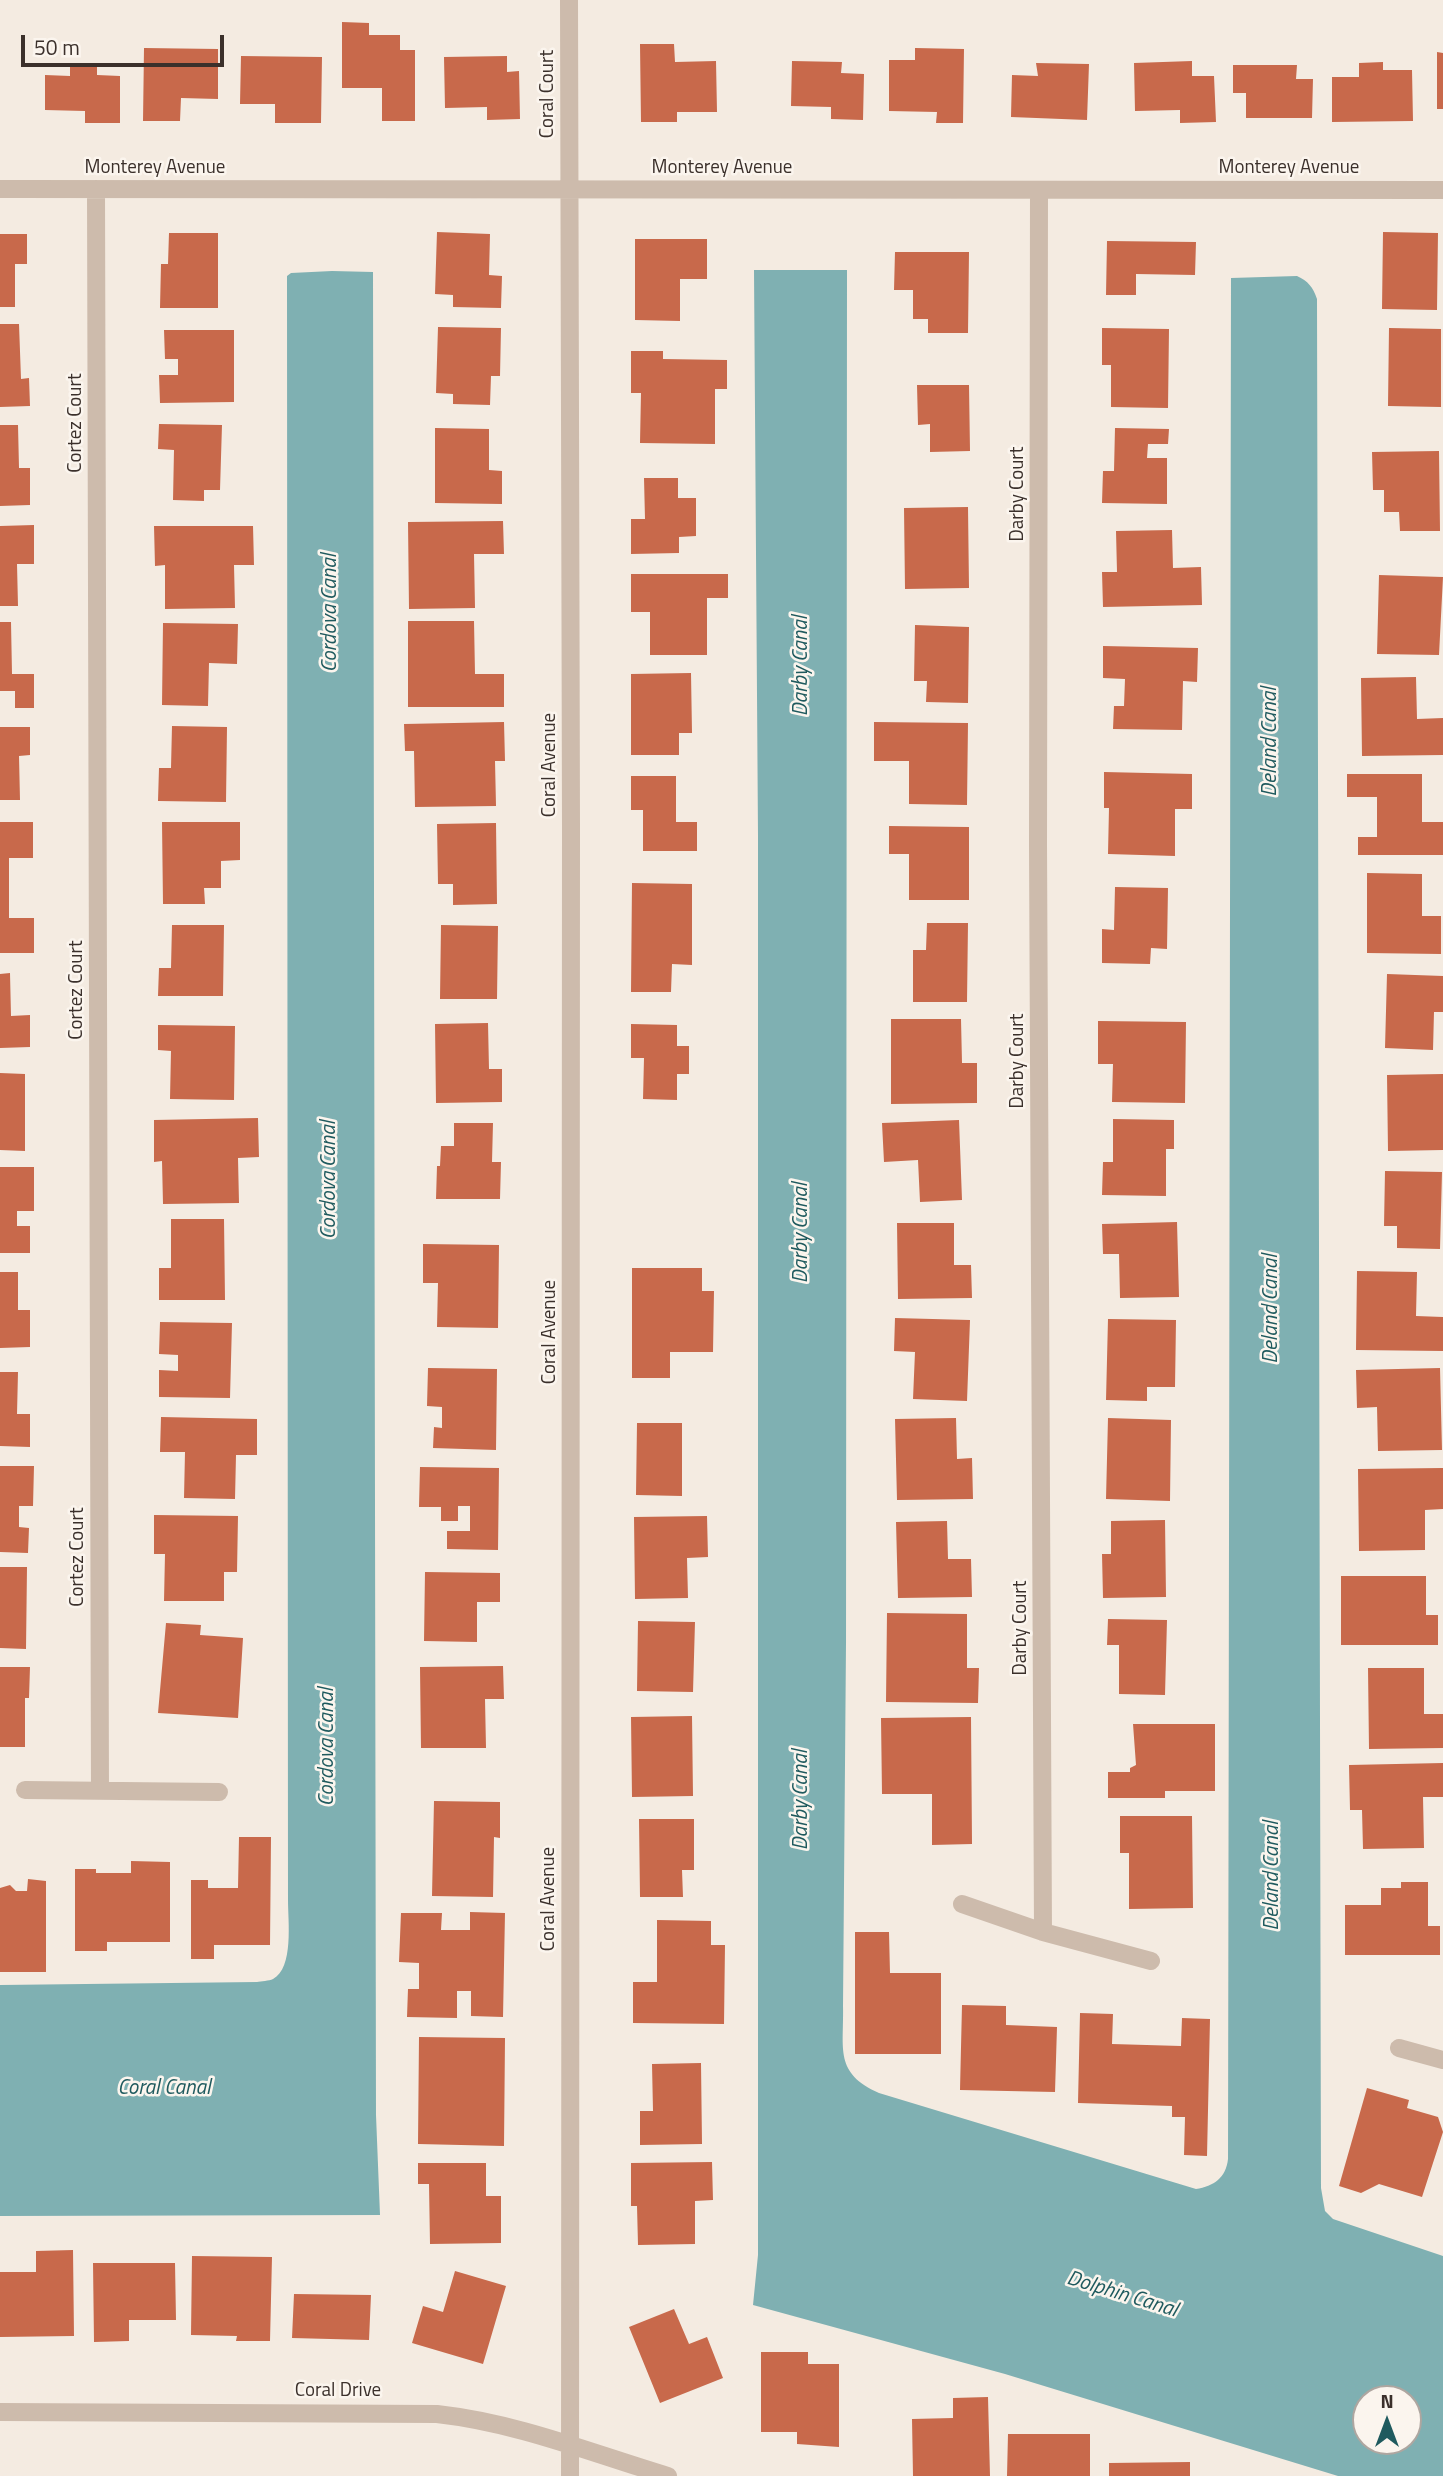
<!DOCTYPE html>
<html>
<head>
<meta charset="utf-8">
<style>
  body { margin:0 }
  #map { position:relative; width:1443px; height:2476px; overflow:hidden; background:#f4ebe1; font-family:"Titillium Web",sans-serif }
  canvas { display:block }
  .north { position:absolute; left:1352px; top:2385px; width:70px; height:70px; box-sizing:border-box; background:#fbf5ee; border:2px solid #aea6a0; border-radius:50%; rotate:0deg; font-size:19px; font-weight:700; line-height:28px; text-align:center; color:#3b302b }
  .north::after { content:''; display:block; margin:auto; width:24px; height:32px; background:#1f5a5e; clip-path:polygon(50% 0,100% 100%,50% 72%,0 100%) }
  .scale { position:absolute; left:21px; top:35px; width:203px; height:32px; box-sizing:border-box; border:4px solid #3b302b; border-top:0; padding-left:9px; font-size:21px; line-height:24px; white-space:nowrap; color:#3b302b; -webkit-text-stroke:5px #fbf5ee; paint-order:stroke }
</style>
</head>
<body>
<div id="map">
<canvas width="1443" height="2476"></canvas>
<div class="north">N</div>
<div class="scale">50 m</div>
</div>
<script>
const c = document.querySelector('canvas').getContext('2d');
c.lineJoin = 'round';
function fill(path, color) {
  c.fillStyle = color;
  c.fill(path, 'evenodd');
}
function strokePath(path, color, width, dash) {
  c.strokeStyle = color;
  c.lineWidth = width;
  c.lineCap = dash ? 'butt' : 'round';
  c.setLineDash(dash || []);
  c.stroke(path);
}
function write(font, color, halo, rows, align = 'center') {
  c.font = font + ' "Titillium Web",sans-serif';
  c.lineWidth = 5;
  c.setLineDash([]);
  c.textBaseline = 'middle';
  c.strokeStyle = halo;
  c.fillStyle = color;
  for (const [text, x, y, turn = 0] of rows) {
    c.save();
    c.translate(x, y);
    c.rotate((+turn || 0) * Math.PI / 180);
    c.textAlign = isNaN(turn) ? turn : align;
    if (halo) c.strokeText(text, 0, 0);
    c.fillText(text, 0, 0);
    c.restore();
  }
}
fill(new Path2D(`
  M754,270h93l-1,1373 -3,363c1,43 -9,67 36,87l317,96c18,-3 30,-11 32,-30l3,-1881 66,-2c11,5 16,11 20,23l4,1889 4,23 8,8 110,37v220h-105l-333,-102 -252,-69 5,-50v-1420zM1408,2399v42h-42v-42z
  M332,271l41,1 3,1843 4,100 -380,1v-231l257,-3c4,-1 12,-1 16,-3 21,-11 15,-58 15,-79l-1,-1624 4,-3z`), '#7fb0b2');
fill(new Path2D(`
  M342,22l27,1v12h31v15h15v71h-33v-33h-40z
  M640,44h34l1,18 41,-1 1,51h-40v10h-36z
  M144,48l74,1v50l-37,-1 -1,23h-37z
  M915,48l49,1 -1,74h-27l1,-11 -48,-1v-51h26z
  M1437,52l6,1v56h-6z
  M241,56l81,1 -1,66h-46v-19h-35z
  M507,56v16l12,-1 1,48 -33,1v-13l-42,1 -1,-51z
  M792,61l50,1 -1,11 23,1 -1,46 -32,-1v-12l-40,-1z
  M1192,61v15h22l2,46 -36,1v-13l-45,1 -1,-48z
  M1383,62v8h29l1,51 -81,1v-45h27v-14z
  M1036,63l53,1 -2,56 -76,-3 1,-42 26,1z
  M70,64h27v11l23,1v47h-35v-12l-40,-1v-35l25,1z
  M1233,65h64l-1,14h17l-1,39h-66v-25h-13z
  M437,232l53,2 -1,41 13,1 -1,32 -48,-1v-12l-18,-1z
  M1383,232l55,1 -1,77 -55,-1z
  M169,233h49v75h-58l1,-44h7z
  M0,234h27v30h-12v43h-15z
  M635,239h72v40h-27v42l-45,-1z
  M1107,241l89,1 -1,33 -59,-1v21h-30z
  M895,252h74l-1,81h-40v-14h-15v-29h-19z
  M0,324h19l2,55 8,-1 1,28 -30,1z
  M438,327l63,1 -1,48h-9l-1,29 -37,-1v-10l-17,-1z
  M1102,328l67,1 -1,79 -57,-1v-42h-9z
  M1389,328l52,1v78l-53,-1z
  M164,330h70v72l-74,1 -1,-28h19v-16h-13z
  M631,351h32v8l64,1v29h-12v55l-75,-1 1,-50h-10z
  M917,385h52l1,66 -40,1v-28l-12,1z
  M159,424l63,1 -2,65h-16v11l-31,-1 1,-50 -16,-1z
  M0,425h18l1,43h11v37l-30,1z
  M435,428l54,1v41l13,1v33l-67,-1z
  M1115,428l54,1 -1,15h-20l-1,14h20v46l-65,-1 1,-32h11z
  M1439,451l1,80h-40l-1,-19h-15v-22h-11l-1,-38z
  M644,478h34v20h18v38l-17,1v16l-48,1v-35h14z
  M968,507l1,81 -64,1 -1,-81z
  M503,521l1,33h-30l1,54 -66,1 -1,-87z
  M34,525v39h-17l1,42h-18v-80z
  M154,526h99l1,39h-20l1,43 -70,1v-44l-10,1z
  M1172,530l1,38 28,-1 1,38 -99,2 -1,-35h15l-1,-41z
  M631,574h97v24h-21v57h-57v-43h-19z
  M1379,575l64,2 -4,78 -62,-1z
  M408,621h66l1,53h29v33h-96z
  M0,622h11l1,52h22v34h-19v-17h-15z
  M163,623l75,1 -1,40 -28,-1 -1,43 -46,-1z
  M915,625l54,2 -1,76 -42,-1 1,-21h-13z
  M1103,646l95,2 -1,34 -14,-1 -1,49 -69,-1 1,-23h10l1,-27 -22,-1z
  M691,673l1,60h-13v22h-48v-81z
  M1416,677l1,42 26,-1v37l-81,1 -1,-78z
  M504,722l1,39h-10l1,45 -81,1 -1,-56h-9l-1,-27z
  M874,722l94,1 -1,82 -58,-1v-43h-35z
  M172,726l55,1 -1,75 -68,-1 1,-33h12z
  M0,727h30v28l-11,1 1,44h-20z
  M1104,772l88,2v35h-17v47l-67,-2 1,-46h-5z
  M1347,774h75v48h21v33h-85v-18h19v-40h-30z
  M631,776h45v46h21v29h-54v-41h-12z
  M0,822h33v36h-24v60h25v35h-34z
  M162,822h78v38l-19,1v27h-17l1,16h-42z
  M496,823l1,81 -44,1v-21h-15l-1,-60z
  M889,826l80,1v73h-60v-46h-20z
  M1367,873l55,1v42h19v38l-74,-1z
  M632,883l60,1v81l-20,-1 -1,28h-40z
  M1115,887l53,1 -1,61 -16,-1 -1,16 -48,-1v-34l12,1z
  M927,923h41l-1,79h-54v-52h13z
  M172,925h52l-1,71h-65l1,-28h12z
  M441,925l57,1 -1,73h-57z
  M10,973l1,43 19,-1v32l-30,1v-74z
  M1387,974l56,2v36h-9l-1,38 -48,-2z
  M891,1019h70l1,44h15v40l-86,1z
  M1098,1021l88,1 -1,81 -73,-1 1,-38h-15z
  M488,1023l1,46h13v33l-66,1 -1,-79z
  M631,1024l46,1v21h12v28h-12v26l-34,-1 1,-41h-13z
  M158,1025l77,1 -1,74 -64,-1 1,-48 -13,-1z
  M0,1073l25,1v77l-25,-1z
  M1443,1074v76l-55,1 -1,-76z
  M258,1118l1,39 -21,1 1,45 -76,1 -1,-43 -8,1v-42z
  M1113,1119l61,1v29h-8v47l-64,-1 1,-33h10z
  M959,1120l3,80 -42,2 -2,-42 -34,2 -2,-39z
  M454,1123h39l-1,39h9l-1,37h-64l1,-33h3l1,-20h13z
  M0,1167h34v44h-17v15h13v27h-30z
  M1385,1171l57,1 -2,77 -43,-1v-22h-13z
  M171,1219h53l1,81h-66v-32h12z
  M1177,1222l2,75 -59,1 -1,-44h-16l-1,-30z
  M897,1223h57v42h17l1,33 -74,1z
  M423,1244l76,1 -1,83 -61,-1 1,-44h-15z
  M632,1268h70v23h12l-1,61h-43v26h-38z
  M1357,1271l60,1 -1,44 27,1v34l-87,-1z
  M0,1272h18v38h12v37l-30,1z
  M895,1318l75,2 -3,81 -54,-2 2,-47 -21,-1z
  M1108,1319l68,1 -1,67h-28v14l-41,-1z
  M160,1322l72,1 -2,75 -71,-1v-27l19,1v-16l-19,-1z
  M428,1368l69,1 -1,81 -63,-2 1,-21 8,1v-21l-15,-1z
  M1440,1368l2,82 -64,1 -1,-44 -20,1 -1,-38z
  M0,1372h18l-1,42h13v33l-30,-1z
  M161,1417l96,2v36h-21l-1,44 -51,-1 1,-46h-25z
  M956,1418l1,41 15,-1 1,41 -76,1 -2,-81z
  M1108,1418l63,2 -1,81 -64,-2z
  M637,1423h45v73l-46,-1z
  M0,1466h34l-1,40h-14v21l10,1 -1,25 -28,-1z
  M420,1467l79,1 -1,82 -51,-1v-18h23v-25h-12v15h-17v-14h-22z
  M1443,1468v41l-18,1v40l-66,1 -1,-82z
  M154,1515l84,1 -1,56h-13v29h-60l1,-47h-11z
  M707,1516l1,41 -21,1 1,40 -53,1 -1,-82z
  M1165,1520l1,77 -63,1 -1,-44h9v-33z
  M947,1521l1,38h23l1,38 -74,1 -2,-76z
  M0,1567h27l-1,82 -26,-1z
  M425,1572l75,1v29h-23v40l-53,-1z
  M1341,1576h85v39h12v30h-97z
  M887,1613l80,1v54h12l-1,35 -92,-1z
  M1108,1619l59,1 -2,75 -46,-1v-49h-12z
  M638,1621l57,1 -2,70 -56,-1z
  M166,1623l35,2 -1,10 43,3 -5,80 -80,-5z
  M503,1666l1,33h-19l1,49h-65l-1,-81z
  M0,1667h30l-1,31h-4v49h-25z
  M1368,1668h56v46h19v34l-74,1z
  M692,1716l1,80 -61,1 -1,-80z
  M971,1717l1,127 -40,1v-51h-50l-1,-76z
  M1133,1724h82v67h-50v7h-57v-26h22v-4l6,-3z
  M1443,1763v34h-20l1,51 -61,1 -1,-39h-12l-1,-45z
  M434,1801l66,1v36l-6,-1 -1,60 -61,-1z
  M1120,1816h72l1,92 -64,1v-56h-9z
  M639,1819h55v51h-12l1,27h-43z
  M239,1837h32l-1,108h-56v14h-23v-79h17v8h30z
  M131,1861l39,1v80h-63v9h-32v-82h21v4h35z
  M28,1879l18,2v91h-46v-84l10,-3 6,6h11z
  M1401,1882h27v44h12v29h-95v-50h36v-17h20z
  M470,1912l35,1 -2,104 -32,-1v-25h-14v27l-50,-1 1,-28h11v-26l-20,-1 2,-49h41l-1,17h29z
  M657,1920l54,1v24h14l-1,79 -91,-1v-41h24z
  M855,1932h34l1,41h51v81h-86z
  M962,2005l44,1v19l51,2 -2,65 -95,-2z
  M1080,2013l33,1 -1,30 69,2 1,-28 28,1 -3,137 -23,-1 1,-38h-13v-11l-94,-3z
  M419,2037l86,1 -1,108 -86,-2z
  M701,2063l1,81 -62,1v-34h13l-1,-47z
  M1367,2088l42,12 -2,8 31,9 5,15 -21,65 -43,-13 -18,9 -22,-7z
  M712,2162l1,38 -18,1v43l-57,1 -1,-39h-6v-43z
  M418,2163h68v33h15v47l-71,1 -1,-60h-11z
  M73,2250l1,86 -74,1v-65h36v-21z
  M192,2256l80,1 -2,84h-34l1,-5 -46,-1z
  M93,2263h82l1,57h-47v21l-35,1z
  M455,2271l51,15 -23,78 -71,-21 11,-37 20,6z
  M294,2294l77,1 -2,45 -77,-2z
  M674,2309l15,35 18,-7 16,41 -63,25 -31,-76z
  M761,2352h47v12h31v83l-42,-3v-12h-36z
  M988,2397l2,79h-77l-1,-57 41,-1v-20z
  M1008,2434h82v42h-83z
  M1190,2462v14h-81v-13z`), '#c8694b');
strokePath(new Path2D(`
  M569,0l2,826 -1,1650
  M0,189l1443,1
  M96,189l4,1602
  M1039,190l-1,654 5,1088
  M25,1790l194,2
  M962,1904l81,28 108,29
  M1399,2048l44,12
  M0,2412l437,2c81,9 154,39 231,62`), '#cdbbac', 18);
write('19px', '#3b302b', '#fbf5ee', [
  ["Coral Court",548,94,-90],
  ["Monterey Avenue",155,168],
  ["Monterey Avenue",722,168],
  ["Monterey Avenue",1289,168],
  ["Cortez Court",76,423,-90],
  ["Darby Court",1018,494,-90],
  ["Coral Avenue",550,765,-90],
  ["Cortez Court",77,990,-90],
  ["Darby Court",1018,1061,-90],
  ["Coral Avenue",550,1332,-90],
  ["Cortez Court",78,1557,-90],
  ["Darby Court",1021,1628,-90],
  ["Coral Avenue",549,1899,-90],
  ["Coral Drive",338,2391]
]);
write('italic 21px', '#1f5a5e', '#fbf5ee', [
  ["Cordova Canal",331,613,-90],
  ["Darby Canal",802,666,-90],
  ["Deland Canal",1271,742,-90],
  ["Cordova Canal",330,1180,-90],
  ["Darby Canal",802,1233,-90],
  ["Deland Canal",1272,1309,-90],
  ["Cordova Canal",328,1747,-90],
  ["Darby Canal",802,1800,-90],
  ["Deland Canal",1273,1876,-90],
  ["Coral Canal",164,2089],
  ["Dolphin Canal",1122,2295,17]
]);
</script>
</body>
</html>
